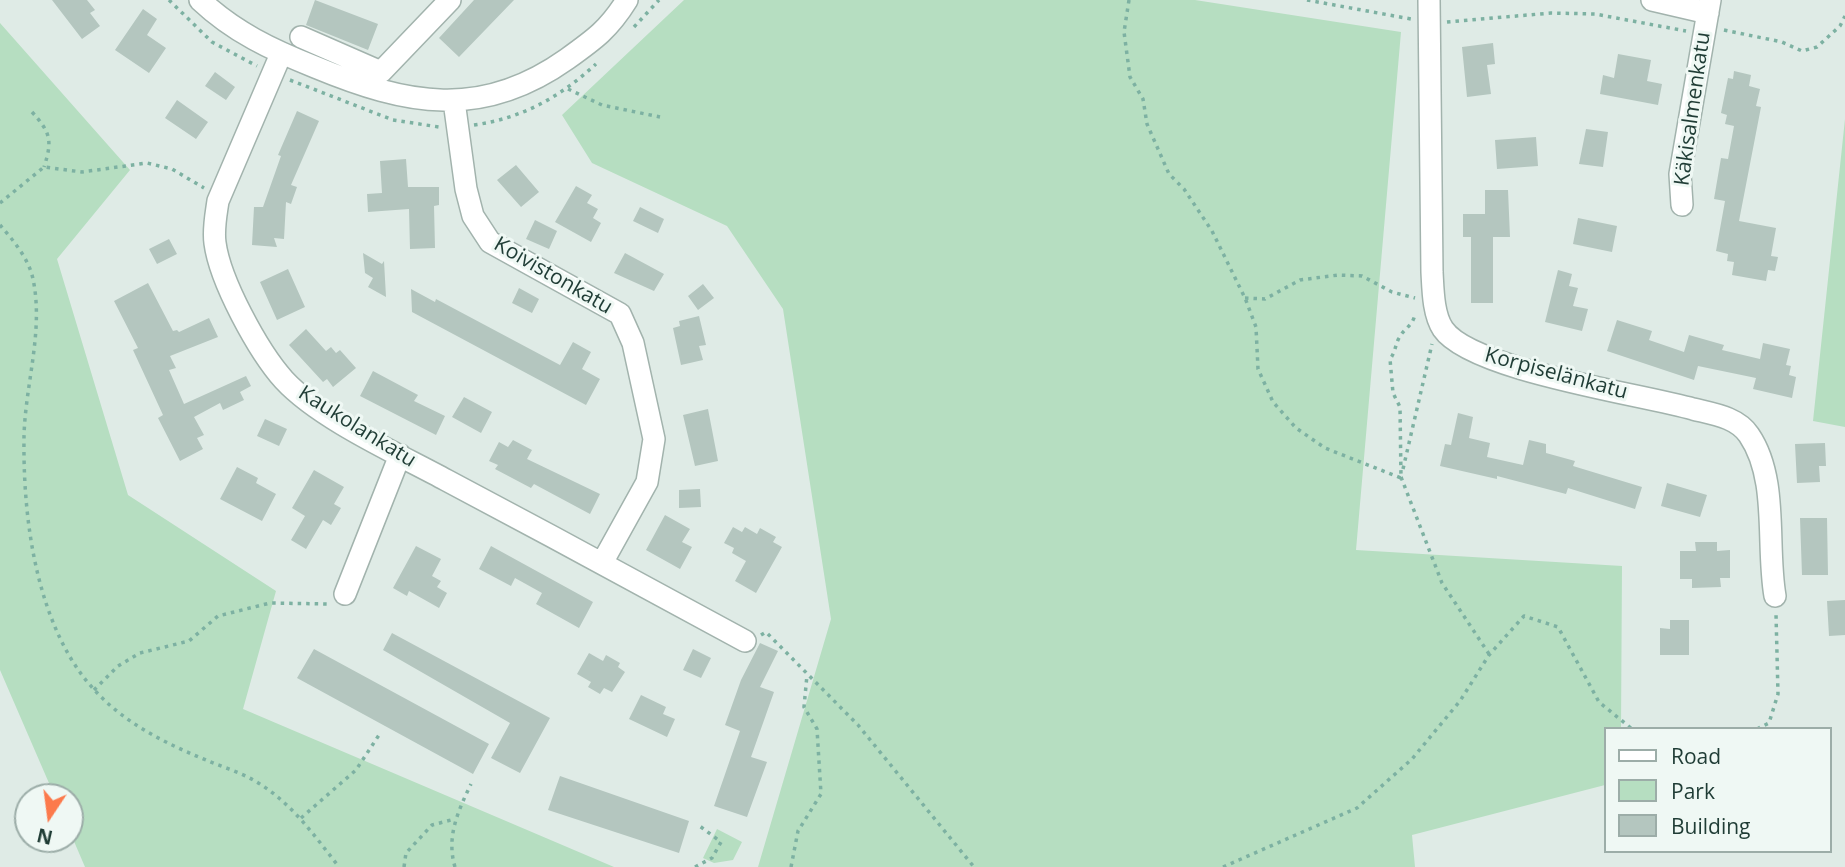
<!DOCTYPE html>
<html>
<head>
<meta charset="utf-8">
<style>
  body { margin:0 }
  #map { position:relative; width:1845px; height:867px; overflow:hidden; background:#dfebe6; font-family:"Open Sans",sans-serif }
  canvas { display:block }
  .legend { position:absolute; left:1604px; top:727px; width:228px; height:126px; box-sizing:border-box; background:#eff8f4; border:2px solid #9cada8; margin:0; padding:9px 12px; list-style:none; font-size:21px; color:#1f3c35 }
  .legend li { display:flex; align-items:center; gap:14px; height:35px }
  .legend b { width:35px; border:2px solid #9cada8 }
  .north { position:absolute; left:14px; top:783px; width:70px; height:70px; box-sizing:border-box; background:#eff8f4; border:2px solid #9cada8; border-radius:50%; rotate:193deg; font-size:19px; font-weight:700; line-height:28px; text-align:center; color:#1f3c35 }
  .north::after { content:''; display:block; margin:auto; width:24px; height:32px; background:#fc7a4c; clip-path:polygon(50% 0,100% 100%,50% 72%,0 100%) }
</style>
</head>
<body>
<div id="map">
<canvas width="1845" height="867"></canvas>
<ul class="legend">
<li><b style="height:9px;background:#fff"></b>Road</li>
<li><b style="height:19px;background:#b6dec1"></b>Park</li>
<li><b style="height:19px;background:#b4c6bf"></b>Building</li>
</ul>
<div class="north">N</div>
</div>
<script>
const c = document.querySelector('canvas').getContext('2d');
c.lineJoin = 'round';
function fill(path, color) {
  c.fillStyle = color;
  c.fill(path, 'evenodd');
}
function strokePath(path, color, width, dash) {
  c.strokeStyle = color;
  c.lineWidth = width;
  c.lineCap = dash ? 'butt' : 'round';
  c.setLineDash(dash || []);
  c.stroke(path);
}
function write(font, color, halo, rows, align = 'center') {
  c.font = font + ' "Open Sans",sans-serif';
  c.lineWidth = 6;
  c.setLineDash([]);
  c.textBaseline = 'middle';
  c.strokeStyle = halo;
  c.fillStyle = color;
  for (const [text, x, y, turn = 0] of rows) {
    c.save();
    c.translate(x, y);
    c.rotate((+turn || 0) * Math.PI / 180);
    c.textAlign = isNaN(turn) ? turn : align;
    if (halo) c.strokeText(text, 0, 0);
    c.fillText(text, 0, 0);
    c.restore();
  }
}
fill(new Path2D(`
  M684,0h511l206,32 -45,518 266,16 -1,163h-16v56l-193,50 3,32h-657l73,-248 -48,-310 -56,-83 -135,-63 -30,-48z
  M0,23l130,147 -73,89 71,236 148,96 -33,118 371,158h-529l-15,-35v-35h-15l-55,-127z
  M1845,119v308l-32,-6z
  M717,829l25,13 -9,18 -19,3 -11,-5z`), '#b6dec1');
fill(new Path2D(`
  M52,0h35l8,10 -5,3 10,13 -18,13z
  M315,0l63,24 -10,26 -62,-25z
  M474,0h40l-55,57 -20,-19z
  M143,9l14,10 -10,16 19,13 -17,25 -34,-23z
  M1493,43l2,21 -8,1 4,29 -24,3 -5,-50z
  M1618,54l33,6 -4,21 15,3 -4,21 -58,-11 3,-19 11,3z
  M1734,71l17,4 -2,11 11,3 -4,17 5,1 -22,114 37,7 -5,28 7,1 -3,14 -7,-1 -2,11 -34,-6 2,-13 -7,-1 1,-7 -12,-3 9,-50 -11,-2 7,-41 7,1 6,-33 -9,-2 2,-9 -6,-2 7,-35 5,1z
  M215,72l20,15 -9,13 -21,-14z
  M177,100l31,22 -12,17 -31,-21z
  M297,111l22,10 -28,64 6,2 -6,17 -5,-2 -2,37 -10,-1 3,9 -25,-2 2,-38h9l18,-51 -3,-1z
  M1586,129l22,3 -5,35 -24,-3z
  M1536,137l2,29 -41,3 -2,-29z
  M406,159l2,28h31v18l-5,1 1,42 -25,1 -1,-40 -41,3 -1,-18 15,-1 -2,-32z
  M516,165l23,27 -18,15 -24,-27z
  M576,186l16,9 -5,8 11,6 -5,9 8,5 -10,19 -36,-20z
  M1485,190h23l2,47h-17v66h-22v-66h-8v-23h22z
  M640,207l24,12 -6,14 -25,-12z
  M1578,218l39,8 -5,26 -39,-8z
  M535,220l22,11 -8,18 -23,-10z
  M169,239l8,15 -20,10 -8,-15z
  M363,253l19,11 2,-3 2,36 -18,-10 5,-9 -8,-5z
  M625,253l39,21 -10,17 -40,-18z
  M288,269l17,38 -28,13 -17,-38z
  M1558,270l14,4 -3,12 9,2 -5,18 15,3 -6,22 -37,-9z
  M148,283l25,48 4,-1 2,2 30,-14 9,19 -48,19 6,12 -7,2 15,34 62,-28 5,10 -11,6 4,8 -21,10 -3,-7 -26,14 10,18 -7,3 6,11 -23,12 -22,-43 5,-3 -30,-65 5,-2 -24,-47z
  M703,284l11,14 -16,12 -10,-14z
  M519,288l20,11 -7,14 -20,-10z
  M411,289l24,13 1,-3 124,66 13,-23 18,10 -9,17 18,10 -14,26 -174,-93z
  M699,316l7,29 -7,1 4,14 -22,5 -8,-37 7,-2 -1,-5z
  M1617,320l35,11 -3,9 35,12 5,-17 35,10 -2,5 38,9 3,-16 27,6 -4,16 5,1 -2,9 7,2 -4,21 -39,-9 3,-11 -58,-12 -4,14 -87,-29z
  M306,329l20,22 5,-4 5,6 4,-3 16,18 -23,19 -6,-8 -4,3 -34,-37z
  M373,371l45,24 -4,6 31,15 -9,19 -76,-39z
  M464,397l28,15 -11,21 -29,-16z
  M708,409l10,52 -23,5 -12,-51z
  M1458,413l15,4 -4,21 21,5 -3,14 36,8 6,-25 17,4v9l29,8 -2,5 69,21 -7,22 -67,-21 -2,6 -69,-18v3l-57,-13 5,-22 6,1z
  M265,419l22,10 -8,17 -22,-10z
  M513,440l19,10 -5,9 73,35 -10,20 -56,-30 -3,4 -36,-19 3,-4 -9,-4 10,-19 9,5z
  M1825,443l1,23h-7l1,16 -23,1 -2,-39z
  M237,467l21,11 -2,5 20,11 -14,27 -42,-22z
  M314,470l30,17 -10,17 7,4 -10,17 -8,-5 -17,29 -15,-9 14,-24 -13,-8z
  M1667,483l40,12 -7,22 -39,-11z
  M700,489l1,18 -22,1v-18z
  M665,515l25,14 -8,13 10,5 -12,22 -34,-19z
  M1800,518h27l1,57h-26z
  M733,527l9,5 3,-5 12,7 3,-6 16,9 -3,5 9,5 -26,46 -21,-12 11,-20 -14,-8 2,-5 -10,-5z
  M1695,542h22v9l13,-1v28h-10l1,9 -29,1v-9h-12v-28h16z
  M416,546l25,13 -9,17 9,5 -4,6 10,6 -8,15 -30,-17 -2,5 -14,-8z
  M491,546l102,56 -14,26 -43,-24 6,-11 -27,-15 -4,8 -32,-17z
  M1845,600v35l-16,1 -2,-35z
  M1670,620h19v35h-29v-27l10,1z
  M392,633l158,85 -30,55 -29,-15 19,-35 -127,-73z
  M760,643l18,8 -18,36 14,5 -23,65 16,5 -20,55 -33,-11 26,-75 -15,-6 16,-45z
  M314,649l175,95 -16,30 -176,-96z
  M693,649l18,9 -10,20 -18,-8z
  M589,653l14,8 3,-6 14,8 -2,4 7,5 -13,20 -8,-4 -4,6 -12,-7 3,-5 -14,-8z
  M641,695l25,12 -3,7 12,5 -8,18 -38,-18z
  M560,776l129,45 -10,32 -131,-43z`), '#b4c6bf');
const minor = new Path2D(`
  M200,0c34,32 72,50 115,67 92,38 166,53 252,-8 28,-20 42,-30 60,-59
  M1429,0l3,272c1,17 1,42 11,57 28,41 197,65 250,80 20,5 44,8 56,26 30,44 17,110 26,161
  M1652,0l56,13
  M301,37l80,35 69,-72
  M281,54l-63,147c-2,14 -5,28 -3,42 5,38 43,108 69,137 36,39 114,74 162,100 100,53 200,107 299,161
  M454,101l12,88 7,27 17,26 130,72 13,29 21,96 -7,43 -45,81
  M1682,205l-2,-31 30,-174
  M345,594l55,-139`);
strokePath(minor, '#a2b3ad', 24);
strokePath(new Path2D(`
  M169,0l43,42 45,24
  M1129,0l-5,32 6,45 13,22 4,25 22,50 15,15 28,42 33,67 11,29 2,42 15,33 23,26 29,20 76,30 -1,-71 -7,-14 -3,-34c6,-8 5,-14 9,-21 5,-10 14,-12 16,-24
  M1307,0l104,19
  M1447,22l104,-9 44,1 91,17
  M634,27l25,-27
  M1724,30l58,12 20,9 15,-4 23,-21 5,-10
  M290,80l103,40 46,7
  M568,89l34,16 58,12
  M32,112c18,20 21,28 12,55
  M474,125c49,-7 86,-28 122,-61
  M0,203l44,-36 38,5 65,-9 25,6 32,19
  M0,225c13,15 29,34 33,54 11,52 -8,106 -9,158 -1,72 9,157 46,220 32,54 80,80 136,103 16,7 34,12 49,21 36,21 59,54 84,86
  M1245,298l20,1 35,-19 38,-5 24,1 30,16 23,6
  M1403,469l29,-125
  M1401,477l41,106 47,71
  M761,635l5,-3 92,93 116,142
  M94,690l24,-24 22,-13 49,-12 29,-25 52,-13 58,1
  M1700,729h20
  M1757,729l12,-6 9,-29 -2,-80
  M301,818l55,-48 23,-35
  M404,867l2,-14 26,-28 23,-6
  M455,867c-9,-30 3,-56 16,-83
  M695,867l17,-9 9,-16 -24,-18
  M791,867l7,-36 23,-37 -4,-65 -13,-22 3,-32
  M1223,867l134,-59 55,-49 48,-58 29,-46 35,-39 34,11 41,75 33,27`), '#7db1a2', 3.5, [3.5, 5]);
strokePath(minor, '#fff', 21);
write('21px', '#1f3c35', '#eff8f4', [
  ["Käkisalmenkatu",1693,109,-82],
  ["Koivistonkatu",553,276,30],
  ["Korpiselänkatu",1556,374,15],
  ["Kaukolankatu",357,427,32]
]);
</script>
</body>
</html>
